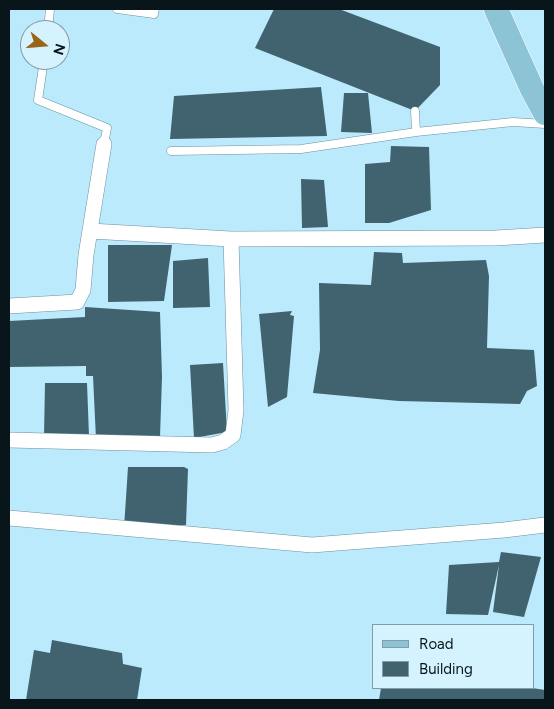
<!DOCTYPE html>
<html>
<head>
<meta charset="utf-8">
<style>
  body { margin:0 }
  #map { position:relative; width:554px; height:709px; overflow:hidden; background:#d5f3ff; font-family:Figtree,sans-serif }
  canvas { display:block }
  .frame { position:absolute; inset:0; border:10px solid #08161b; pointer-events:none }
  .legend { position:absolute; left:372px; top:624px; width:162px; height:65px; box-sizing:border-box; background:#d5f3ff; border:1px solid #839ba4; margin:0; padding:6px 9px; list-style:none; font-size:15px; color:#08161b }
  .legend li { display:flex; align-items:center; gap:10px; height:25px }
  .legend b { width:25px; border:1px solid #839ba4 }
  .north { position:absolute; left:20px; top:20px; width:50px; height:50px; box-sizing:border-box; background:#d5f3ff; border:1px solid #839ba4; border-radius:50%; rotate:107deg; font-size:14px; font-weight:700; line-height:20px; text-align:center; color:#08161b }
  .north::after { content:''; display:block; margin:auto; width:18px; height:22px; background:#986619; clip-path:polygon(50% 0,100% 100%,50% 72%,0 100%) }
</style>
</head>
<body>
<div id="map">
<canvas width="554" height="709"></canvas>
<div class="frame"></div>
<ul class="legend">
<li><b style="height:6px;background:#8cc4d6"></b>Road</li>
<li><b style="height:14px;background:#40636f"></b>Building</li>
</ul>
<div class="north">N</div>
</div>
<script>
const c = document.querySelector('canvas').getContext('2d');
c.lineJoin = 'round';
function fill(path, color) {
  c.fillStyle = color;
  c.fill(path, 'evenodd');
}
function strokePath(path, color, width, dash) {
  c.strokeStyle = color;
  c.lineWidth = width;
  c.lineCap = dash ? 'butt' : 'round';
  c.setLineDash(dash || []);
  c.stroke(path);
}
fill(new Path2D(`
  M9,9h536v691h-536zM30,30h30v30h-30zM373,625h160v63h-160z`), '#bbeafc');
fill(new Path2D(`
  M274,9h65l101,38v38l-25,26 -160,-63z
  M321,87l6,49 -157,3 4,-43z
  M344,93h24l4,40 -31,-1z
  M391,146l38,1 2,63 -42,13h-24v-59l25,-2z
  M301,179l23,1 4,47 -26,1z
  M108,245h64l-8,56 -56,1z
  M374,252l28,1 1,10 83,-3 3,16 -2,72 47,2 3,36 -10,5 -7,13 -121,-3 -86,-8 7,-43 -1,-67 52,2z
  M208,258l2,49 -37,1v-47z
  M85,307l75,5 2,65 -2,60 -64,2 -3,-63h-7v-10l-77,1v-46l76,-4z
  M292,311l-2,4 4,1 -7,81 -19,10 -9,-93z
  M223,363l4,69 -33,6 -4,-73z
  M45,383h42l2,53h-45z
  M128,467h56l4,2 -2,56 -62,3z
  M501,552l40,5 -17,60 -31,-5 6,-47 -11,50 -42,-1 3,-49 50,-3z
  M52,640l70,13 1,11 19,4 -5,32h-111l8,-50 16,3z
  M381,688h151l13,2v10h-166z`), '#40636f');
const lane = new Path2D(`
  M117,9l37,5 1,-5
  M48,30l2,-21
  M44,60l-6,40 69,28 -3,16
  M415,111l1,21 97,-10 32,2
  M171,151l130,-2 115,-17`);
const street = new Path2D(`
  M90,231l141,8 265,-1 49,-3
  M9,306l68,-4 6,-12 3,-35 18,-111
  M9,440l203,5 11,-3 10,-7 3,-25 -5,-171
  M9,518l303,27 192,-15 41,-5`);
const primary = new Path2D(`
  M496,9l36,80 13,24`);
strokePath(lane, '#6c909d', 9);
strokePath(street, '#6c909d', 16);
strokePath(primary, '#fff', 25);
strokePath(lane, '#fff', 8);
strokePath(street, '#fff', 15);
strokePath(primary, '#8cc4d6', 24);
</script>
</body>
</html>
